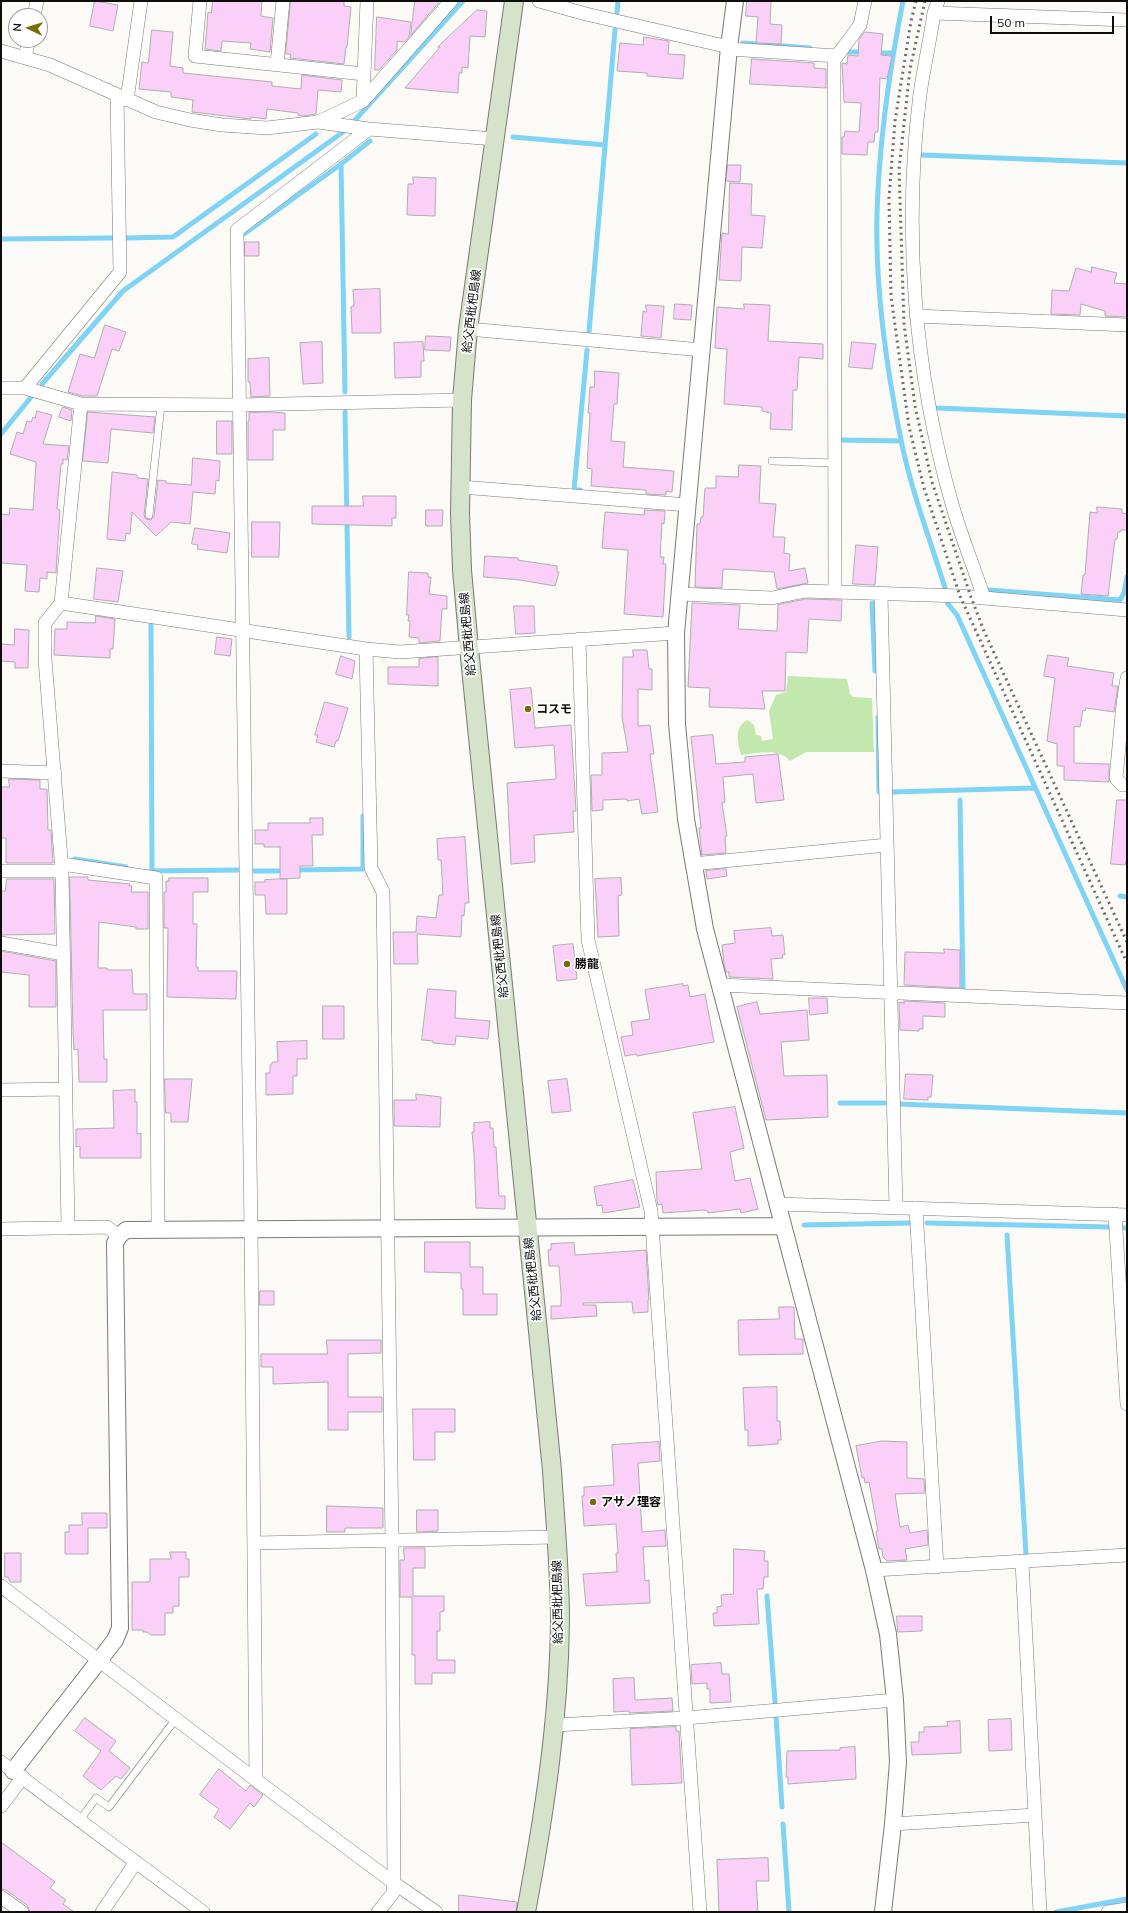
<!DOCTYPE html>
<html>
<head>
<meta charset="utf-8">
<style>
  body { margin:0 }
  #map { position:relative; width:1128px; height:1913px; overflow:hidden; background:#fbfaf7; font-family:Mulish,sans-serif }
  canvas { display:block }
  .frame { position:absolute; inset:0; border:2px solid #0e0d0c; pointer-events:none }
  .north { position:absolute; left:8px; top:8px; width:40px; height:40px; box-sizing:border-box; background:#fff; border:1px solid #9f9e9e; border-radius:50%; rotate:274deg; font-size:11px; font-weight:700; line-height:16px; text-align:center; color:#0e0d0c }
  .north::after { content:''; display:block; margin:auto; width:14px; height:18px; background:#756d0a; clip-path:polygon(50% 0,100% 100%,50% 72%,0 100%) }
  .scale { position:absolute; left:990px; top:16px; width:124px; height:18px; box-sizing:border-box; border:2px solid #0e0d0c; border-top:0; padding-left:5px; font-size:12px; line-height:14px; white-space:nowrap; color:#0e0d0c; -webkit-text-stroke:3px #fff; paint-order:stroke }
</style>
</head>
<body>
<div id="map">
<canvas width="1128" height="1913"></canvas>
<div class="frame"></div>
<div class="north">N</div>
<div class="scale">50 m</div>
</div>
<script>
const c = document.querySelector('canvas').getContext('2d');
c.lineJoin = 'round';
function fill(path, color) {
  c.fillStyle = color;
  c.fill(path, 'evenodd');
}
function strokePath(path, color, width, dash) {
  c.strokeStyle = color;
  c.lineWidth = width;
  c.lineCap = dash ? 'butt' : 'round';
  c.setLineDash(dash || []);
  c.stroke(path);
}
function write(font, color, halo, rows, align = 'center') {
  c.font = font + ' Mulish,"Noto Sans JP",sans-serif';
  c.lineWidth = 3.5;
  c.setLineDash([]);
  c.textBaseline = 'middle';
  c.strokeStyle = halo;
  c.fillStyle = color;
  for (const [text, x, y, turn = 0] of rows) {
    c.save();
    c.translate(x, y);
    c.rotate((+turn || 0) * Math.PI / 180);
    c.textAlign = isNaN(turn) ? turn : align;
    if (halo) c.strokeText(text, 0, 0);
    c.fillText(text, 0, 0);
    c.restore();
  }
}
fill(new Path2D(`
  M788,676l59,3 3,15 3,3 19,1 2,54h-68l-16,9c-12,-14 -32,-7 -49,-6 -3,-12 -8,-29 7,-35l6,5 2,10 5,1 1,5 11,-2 -4,-28 7,-16 10,-3z`), '#c3e8ad');
strokePath(new Path2D(`
  M903,1c-14,71 -24,141 -26,213 -2,75 9,152 24,226 10,50 29,99 44,148
  M617,12l1,-11
  M743,43l67,5
  M848,52h17
  M875,53h18
  M355,120l108,-119
  M513,137l92,8
  M922,155l205,8
  M341,164l4,228
  M244,234l97,-70 29,-23
  M125,238l48,-1 143,-103
  M1,239l111,-1
  M589,332l26,-302
  M42,384l81,-93 220,-159
  M937,408l190,8
  M345,412l4,225
  M1,434l31,-38
  M840,440l61,1
  M580,490h-6l13,-140
  M988,590l132,10 4,-7 3,-16
  M872,603l3,68
  M948,604l9,11 170,375
  M151,625l1,246
  M878,717l1,75
  M893,792l141,-4
  M960,800l3,190
  M75,859l51,8
  M294,870l69,-1v-53
  M150,871l88,-1
  M253,871h33
  M1120,896l7,1
  M840,1103h44
  M899,1104l228,9
  M927,1223l182,4
  M804,1225l106,-2
  M1124,1228h3
  M1007,1235l19,320
  M767,1596l8,106
  M776,1716l6,91
  M783,1824l6,88
  M1056,1912l71,-13`), '#7fd3f5', 5);
const building = new Path2D(`
  M95,1l23,4 -5,26 -23,-5z
  M213,1h49l-1,15 12,2 -3,34 -20,-3 1,-6 -29,-2 -1,10 -16,-2 3,-37 3,1z
  M291,1h53v5l7,1 -4,40h-1l-2,17 -54,-6 1,-4h-5z
  M415,1h25l-29,34z
  M747,1h24l-1,23 12,1 -1,19 -25,-1 2,-26 -12,-1z
  M477,10l10,1 -2,26 -15,-1 -2,32 -6,-1v6h-3l-1,20 -53,-5 35,-41h-2z
  M377,17l34,5 -2,15 -5,5 -7,-1v9l-18,20h-4z
  M152,30l21,2 -3,34 13,2v5l89,9v4l29,3 1,-14 40,5 -1,12 -23,-2 -2,24 -13,2 -5,-1v-2l-31,-4 -1,10 -15,-2v2l-59,-7 1,-12 -22,-3v-5l-32,-3 3,-27 6,1z
  M865,32l18,2 -2,21 11,1 -5,23 -7,-1 -2,54h-3l-1,10h-6l-1,13 -25,-1v-17h2l1,-6 14,1 2,-29 -17,-1 -2,-39 5,1 1,-9 10,1 1,-16z
  M644,37l25,4 -1,13 17,1 -2,24 -36,-3v-3l-30,-2 3,-28 23,2z
  M752,59l62,4v5l12,1v19l-76,-4z
  M728,165h13l-1,17 -14,-1z
  M413,177l23,1 -1,38 -28,-1 1,-31h5z
  M730,183l22,1 -1,31 14,1 -3,32 -20,-1 -1,34 -22,-1 3,-47 6,1z
  M245,242h14v14h-14z
  M1092,267l25,6 -3,10 13,1v33l-22,-1v-5l-24,-7 -1,11 -29,-1 1,-24 17,1 7,-23 15,4z
  M380,289l1,44h-29l-1,-26 3,-1 -1,-16z
  M675,304l17,1 -1,15 -17,-1z
  M744,304l26,1 -2,36 55,3v15l-24,-2 -2,33h-4l-1,40 -22,-1 1,-16 -9,-2v-4l-38,-3 3,-55 -12,-1 2,-41 27,2z
  M646,305l18,1 -3,32 -20,-2 2,-25 3,1z
  M105,325l21,7 -7,19 -7,-2 -15,47h-15l-14,-4 12,-38 14,4z
  M426,336l25,1 -1,14 -25,-1z
  M322,342l1,41 -20,1 -3,-41z
  M423,342l1,19h-3v16l-26,1 -1,-35z
  M852,342l24,2 -4,25 -23,-2z
  M269,358l1,38 -19,1 -1,-15h-2v-23z
  M595,371l24,2 -2,31h-3l-3,37 14,1 -2,25 51,4 -2,21 -6,-1v4l-20,-1v-4l-55,-4 1,-17 -5,-1 3,-55h-2l2,-26h4z
  M63,407l9,3 -1,11 -12,-4z
  M37,411l15,4 -9,29 26,2 -2,14 -4,-1v5h-2l-4,45 3,1 -4,63 -9,-1v7l-7,-1 -1,14 -14,-1 2,-26 -26,-2v-49l8,1 1,-7 23,2 3,-48 -26,-8 7,-22 6,2 4,-13 4,1 2,-5 2,1z
  M88,412l67,5 -2,16 -42,-4 -3,34 -25,-2z
  M270,412l15,1v17h-12v30h-25v-39h1v-8z
  M217,421h15v33h-15z
  M193,458l27,3 -1,20 -3,-1 -1,14 -22,-2 -3,32 -19,-2 -15,14 -24,-24 -2,22 -4,-1 -1,8 -18,-2 5,-67 25,3v3l11,1 -4,36 2,4 5,1 3,-4 4,-36 8,1v2l25,2z
  M739,465l22,1 -2,37 17,1 -3,33h12l-1,16 6,1 -1,17 16,-3 3,15 -31,6 -3,-17 -51,-3 -1,19 -27,-1 2,-63h3l1,-7h2l2,-29h11v-12l22,1z
  M363,496h33v22h-4v8l-80,-2v-18h51z
  M1097,507l25,2v4l5,1v16h-6l-1,2h-2l-1,7h-2l-7,57 -27,-2 2,-19h2l5,-63 7,1z
  M426,510h17l-1,16h-16z
  M645,510l20,1 -1,13 -2,-1 -2,34h4l-1,7h3l-3,53 -39,-3 4,-64 -26,-2 3,-36 39,3z
  M252,522h28l-1,35h-27z
  M195,528l35,5 -3,20 -30,-4 1,-4 -6,-1z
  M856,545l22,2 -3,38 -22,-1z
  M485,556l33,2v2l39,6v6h2l-4,14 -35,-6 -36,-3z
  M97,568l26,3 -5,31 -24,-3z
  M409,572l19,1v4h3l-2,17 18,2v13h-5l-2,32 -21,2v-5l-10,-1 1,-16h-2l1,-6h-2z
  M806,599l36,1 -1,21 -32,-2 -2,34 -21,-1 -1,39h-23l3,18 -56,-2 1,-19 -22,-1 4,-84 48,2 -2,24 39,2 1,-26z
  M514,606h20l1,27 -19,1z
  M96,616l19,3 -2,30h-3v9l-56,-3 1,-26h12v-7l28,1z
  M15,629l14,1 -1,38h-13v-6l-14,-1v-17l13,1z
  M217,637l15,2 -2,17 -15,-2z
  M633,650h14l2,19h3v21l-14,-1v37l12,-1 4,29h-4l8,58 -16,2 -3,-15 -12,2v-2l-24,1v10l-11,1 -1,-36h11v-22l26,-1 -6,-35 1,-60h10z
  M1048,655l21,3 -2,8 47,7 -2,13h6l-4,26 -28,-4 -1,3 -2,-1 -3,17 -6,-1v37l35,1v18l-45,-2v-14h-7v-22l-10,-3 8,-63 -11,-2z
  M341,656l14,5 -3,18 -16,-5z
  M438,657v29l-50,-2v-17h31v-8z
  M531,688l4,40 36,-3 5,86h-3l1,21 -40,3 1,27 -24,2 -4,-81 49,-4 -2,-34 -39,3 -5,-58z
  M325,702l23,6 -10,33h-2l-2,6 -18,-5 2,-7h-3z
  M713,735l3,29 29,-2v-5l33,-3 6,46 -28,3 -3,-29 -30,3 2,25 -3,1 5,33h-2l1,17 -24,2 -3,-27h2l-10,-91z
  M9,779l31,1v9h7l1,41h3l2,33h-47v-25h-5v-51h8z
  M1117,800h10v58l-2,7 -14,-1z
  M310,818h13v17h-11l1,31h-13v12l-20,1v-32h-16v-3h-9v-14h13v-7h42z
  M465,837l4,66h-4l-1,13 -2,-1 -1,22 -44,-3 1,30h-24l-1,-32h23l1,-16 19,2 3,-23h4l-2,-35h-3l-1,-21z
  M726,869l1,7 -20,3 -1,-8z
  M70,877h18v3l42,4 -1,2h3l-1,6h17v37h-12v-2l-37,-5 -1,46h9l1,2h24l1,24h14v16h-44l1,49h3v23h-28l-1,-33 -4,1 -1,-19z
  M169,878h39v14h-15v32h4l-1,43h2v4h39l-1,28 -69,-2 1,-69h-4v-36h2v-11h3z
  M621,878l1,17 -4,1 1,40 -21,1 -3,-58z
  M7,879h47l1,55 -54,1v-44h4z
  M287,879v35h-21l-1,-19h-10v-13h10v-2z
  M771,928l1,8 11,-1 2,20h-3l1,3 -12,1 2,20 -44,-2v-5h-3l-2,-7 -2,-20 13,-2 -1,-12z
  M573,944l4,35 -20,2 -4,-35z
  M944,949l16,1v38l-56,-3 1,-33 39,1z
  M1,951l55,10v46h-27v-32l-28,-3z
  M683,984v2l5,-1 2,12 15,-3 9,48 -77,14 -1,-2 -11,2 -4,-19 12,-2 -2,-13 19,-3 -5,-29z
  M428,989l28,2 -1,27 35,3 -2,18 -32,-3 -1,9 -22,-2v-2l-11,-1z
  M809,998h18l1,15 -18,2z
  M904,1001l41,2v14l-22,-1v13h-4v2l-19,-1 -1,-28 5,1z
  M757,1002l3,12 47,-4 2,30 -28,2 3,34 43,-1 1,42 -62,3 -29,-113z
  M323,1006h21v33h-21z
  M307,1041v18h-10v17h-4v18l-27,1v-22h4v-8l2,-1v-2h6l-1,-20z
  M906,1074l27,1 -2,22h-3v3l-24,-1z
  M165,1079h27l-4,43h-17v-9h-5z
  M567,1079l4,32 -19,2 -4,-32z
  M135,1090v12h2v32l4,-1v25h-61v-12l-4,1v-18l38,-1 -1,-37z
  M416,1094l25,3 -1,30 -46,-1v-26h22z
  M735,1107l9,41 -14,4 5,29 15,-3 8,31 -17,4 -1,-4 -32,4v-2l-4,-1 -41,3 -1,-9 -4,1 -1,-3 -1,-30 46,-3 -9,-56z
  M490,1122v6h3l1,19h2l3,49h6v13l-29,-1 -2,-54 -2,-22h2v-9z
  M633,1180l7,27 -37,6 -1,-8 -5,1 -3,-19z
  M425,1242h45v25h13v27h14v21h-34v-26h-2v-16l-36,-1z
  M574,1243l1,12 71,-5 3,50h-1v12l-15,1 -1,-11 -49,1v2h13l1,11 -46,3v-13h10v-13l-2,-27h-10l-1,-16h3v-6z
  M260,1291h14v14h-14z
  M779,1307h15l1,32h8v15l-64,1 -1,-35 41,-1z
  M327,1340h54v13l-33,1v43h34v15h-34v18h-20v-48l-55,2v-17h-12v-13h66z
  M777,1387v34h3l1,19h-3v4l-30,2v-16h-3l-2,-42z
  M413,1409h42v23h-20v28h-21z
  M882,1441l25,1v36l17,1 1,14 -30,1 5,33 8,-2 2,8 17,-3 1,15 -23,4 2,11 -20,1 -4,-4 -1,-8h-3l-3,-18h2l-9,-49 -4,1 -1,-6 -2,1 -6,-32z
  M659,1442l1,19 -22,2 4,69 23,-2 1,16 -23,1 2,34 4,-1 1,23 -64,3 -3,-32 34,-2 -1,-19h2l-2,-29 -32,2 -2,-30h2v-9l30,-2 -2,-40z
  M327,1506l56,2v20h-38v4h-18z
  M417,1510h21v21l-21,1z
  M82,1513h25v15h-19v26h-23v-22h4v-7h13z
  M404,1548h21v20h-12v28h31v15l-4,1v19h-3v29h18v13h-23v11h-17v-29h-3v-58h-12v-37h4z
  M734,1549l31,2 -1,10h4v16h-4l-1,12h-6l2,35 -45,2 -1,-13h4v-6l5,-1 -1,-11 12,-1z
  M170,1552h16v7h3v18h-10v29h-6v7h-8v22h-14l-4,-3h-4v-2h-11v-48h18v-23h21z
  M5,1553h16v29h-11l-2,-5h-3z
  M897,1616h25v15l-24,1z
  M721,1663l1,11h7l2,28 -21,1v-14h-3v-6l-15,1 -1,-19z
  M634,1678l1,22 37,-2 1,13 -44,2v-2l-15,1 -1,-33z
  M85,1718l31,23 -7,10 21,17 -9,11 -5,-3 -15,14 -18,-14 18,-25 -26,-20z
  M1011,1719l1,31 -23,1 -1,-31z
  M960,1721l1,32 -49,2 -1,-13h8v-10h5v-5l24,-1 -1,-4z
  M676,1727v4h3l3,52 -50,2 -2,-56z
  M855,1747l1,32 -68,5v-7h-2l1,-26 53,-1v-2z
  M219,1769l27,22 4,-6 13,10 -9,12 -4,-4 -20,26 -16,-12 5,-8 -19,-14z
  M1,1842l54,40 -5,6 16,12 -3,4 11,8h-44l-3,-7 -21,-15 -5,-1z
  M768,1858l1,23h-13l2,31h-39l-2,-52z
  M459,1895l58,7 -1,10h-57z`);
fill(building, '#facff8');
strokePath(building, '#b0adb0', 1);
const service = new Path2D(`
  M772,461l62,2
  M149,515l12,-110
  M80,1820l16,-22 13,9 66,-87`);
const minor = new Path2D(`
  M200,1l-5,55 169,18
  M539,1l47,13 143,33
  M938,1l-4,12 193,7
  M934,13c-4,27 -10,54 -14,81 -17,137 -6,277 32,410 9,32 22,63 32,94
  M34,16l3,-15
  M729,49l108,7
  M1,51l49,14 106,47 34,8 32,5 45,3 51,-6 51,7 126,10
  M25,57l4,-17
  M277,64l6,-63
  M127,100l14,-99
  M363,101l4,-100
  M318,122l45,-21 88,-100
  M916,316l211,9
  M468,329l234,21
  M1,388h24l56,16 158,1 223,-5
  M25,388l95,-116 -3,-177
  M461,487l227,18
  M835,592l-1,-532 26,-35 5,-24
  M680,594l92,4 33,-7 155,5 167,14
  M881,595l15,613
  M61,603l305,46 34,3 276,-19
  M579,639l9,301 63,271 49,701
  M366,649l5,219 12,24 9,649 2,342 -1,10 -15,19
  M1127,678l-4,26 -7,74 6,7h5
  M1,771l54,2
  M62,864l94,14 2,351
  M693,864l194,-19
  M1,871h61
  M1,943l63,11
  M720,985l407,18
  M1,1090l65,-1
  M777,1204l350,11
  M916,1208l21,359
  M1115,1214l12,190
  M68,1228l-6,-357 -17,-212v-36l16,-20 20,-199
  M1,1229l106,-2 12,9
  M254,1543l302,-6
  M1022,1562l18,350
  M874,1570l253,-15
  M1,1586l255,194 138,103 42,29
  M555,1725l131,-7 209,-18
  M1,1762l202,150
  M256,1780l-5,-552 -14,-998 132,-101
  M1,1806l22,-29
  M893,1824l142,-9
  M1,1897l21,15
  M102,1912l34,-50
  M1108,1912l19,-3`);
const tertiary = new Path2D(`
  M735,1l-6,46 -53,586 1,91 9,95 19,110 169,641 14,64 7,66 3,62 -5,62 -10,88
  M13,1771l102,-131 5,-12 -5,-385 4,-7 7,-6 656,-4`);
const secondary = new Path2D(`
  M514,1l-46,328 -6,71 -2,113 2,57 7,78 83,822c3,50 8,101 8,151 -1,98 -16,195 -34,291`);
strokePath(service, '#7a7976', 8);
strokePath(minor, '#7a7976', 14);
strokePath(tertiary, '#7a7976', 18);
strokePath(secondary, '#7a7976', 20);
strokePath(service, '#fff', 7);
strokePath(minor, '#fff', 13);
strokePath(tertiary, '#fff', 16);
strokePath(secondary, '#d7e2cb', 18);
strokePath(new Path2D(`
  M916,1l-5,20 -16,100 -6,77 2,98 18,131 15,61 36,108 167,367
  M925,1l-15,68 -11,100 5,155 11,82 17,76 39,115 13,34 143,311`), '#6e6d6b', 3, [2, 4]);
for (const [x, y, r, color] of [
  [528,709,4,"#756d0a"],
  [567,964,4,"#756d0a"],
  [593,1502,4,"#756d0a"]
]) {
  const dot = new Path2D();
  dot.arc(x, y, r, 0, 2 * Math.PI);
  c.fillStyle = color;
  c.fill(dot);
  strokePath(dot, '#fff', 1.5);
}
write('12px', '#0e0d0c', '#fff', [
  ["給父西枇杷島線",472,311,-83],
  ["給父西枇杷島線",468,634,-95],
  ["給父西枇杷島線",500,956,-96],
  ["給父西枇杷島線",533,1279,-96],
  ["給父西枇杷島線",558,1602,-91]
]);
write('bold 12px', '#0e0d0c', '#fff', [
  ["コスモ",536,709],
  ["勝龍",575,964],
  ["アサノ理容",601,1502]
], 'left');
</script>
</body>
</html>
